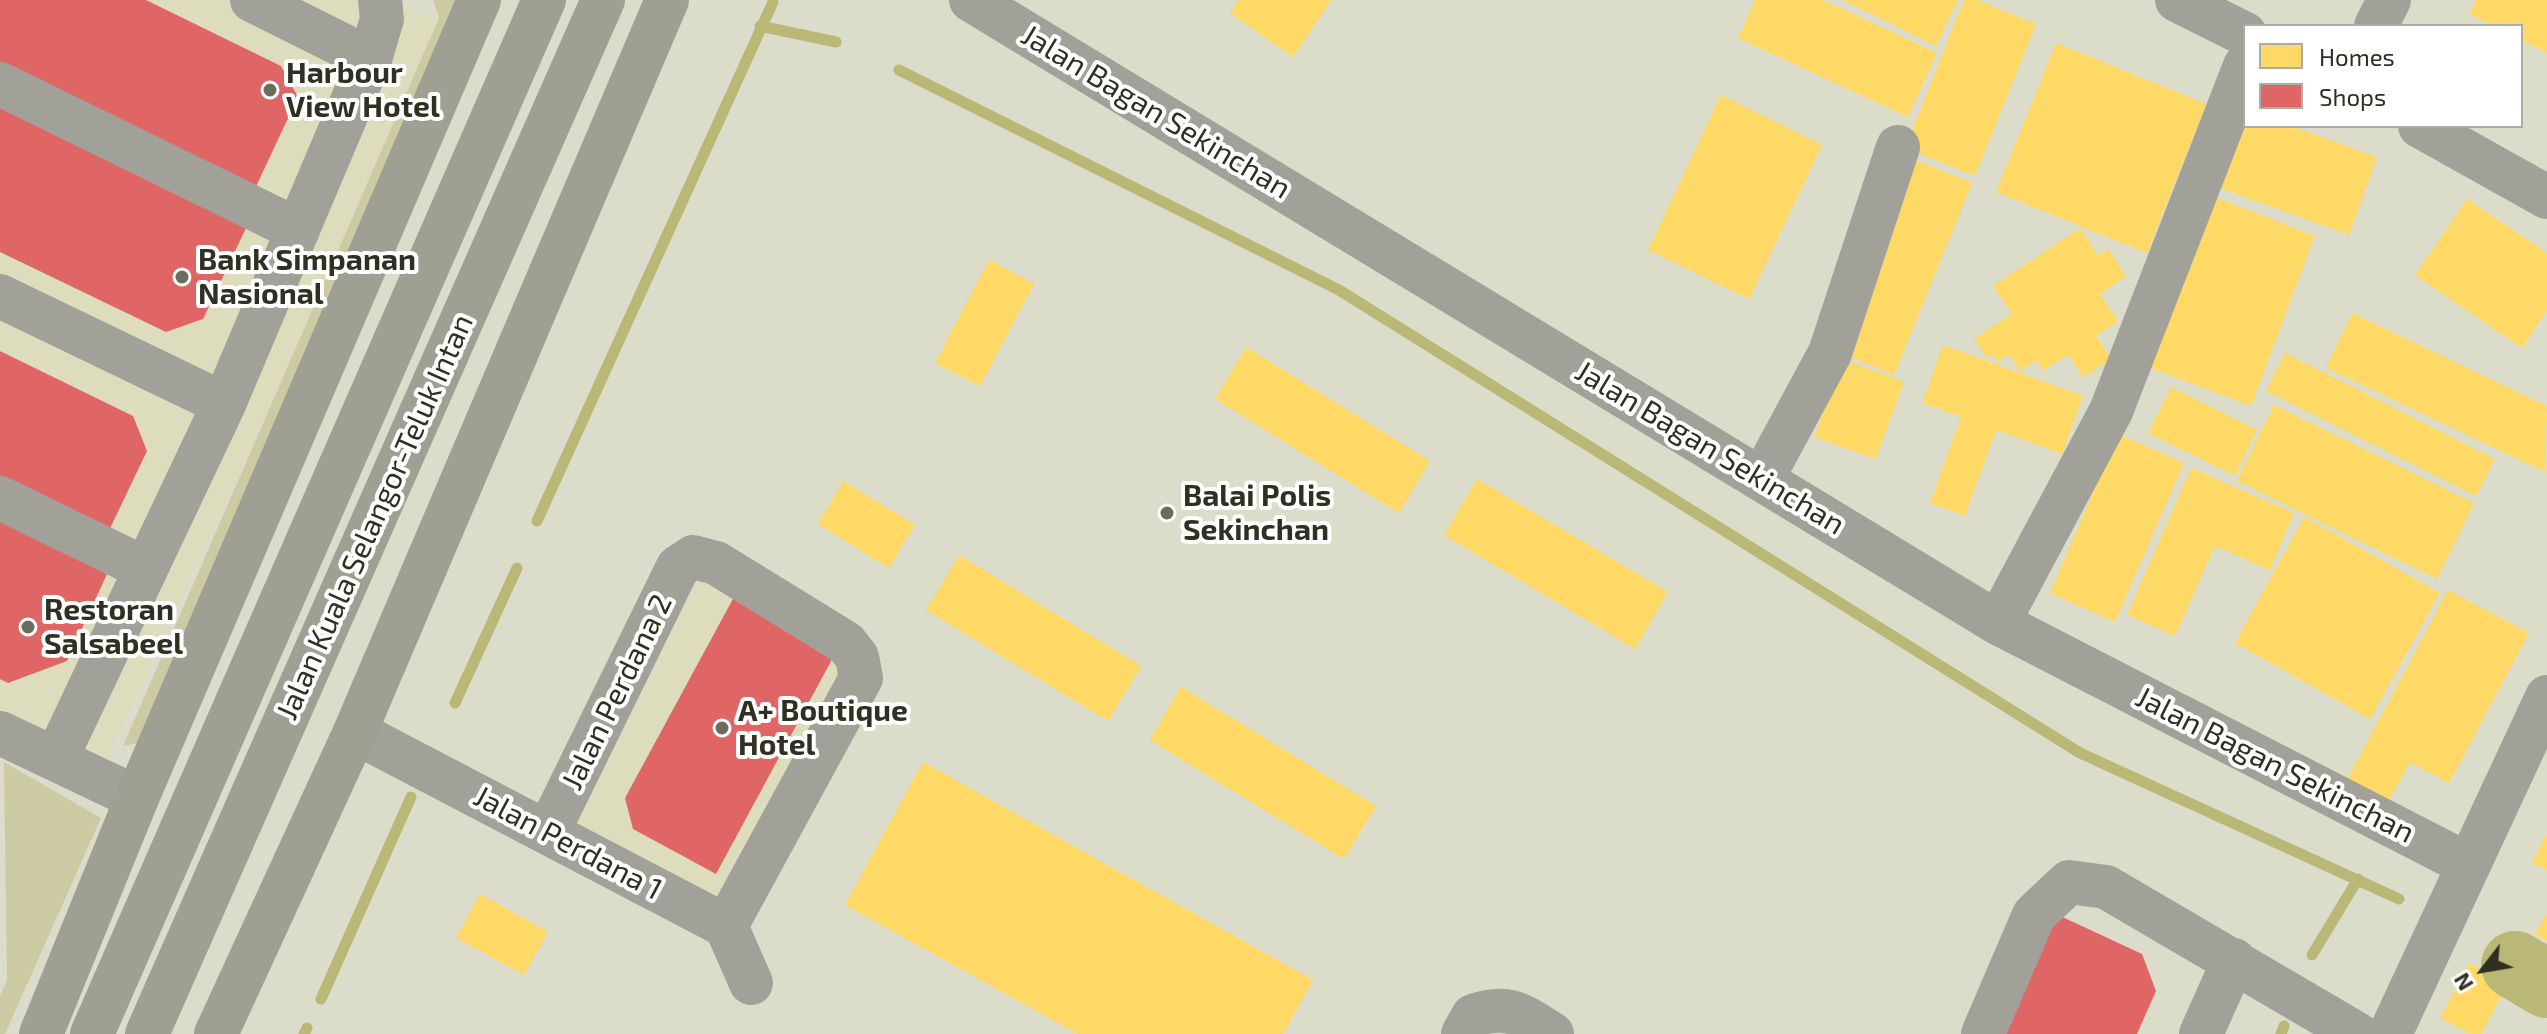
<!DOCTYPE html>
<html>
<head>
<meta charset="utf-8">
<style>
  body { margin:0 }
  #map { position:relative; width:2547px; height:1034px; overflow:hidden; background:#dcdcca; font-family:"Exo 2",sans-serif }
  canvas { display:block }
  .legend { position:absolute; left:2243px; top:24px; width:280px; height:104px; box-sizing:border-box; background:#fff; border:2px solid #acaca7; margin:0; padding:10px 14px; list-style:none; font-size:24px; color:#2f2f22 }
  .legend li { display:flex; align-items:center; gap:16px; height:40px }
  .legend b { width:40px; border:2px solid #acaca7 }
  .north { position:absolute; left:2443px; top:930px; width:80px; height:80px; -webkit-text-stroke:6px #fff; paint-order:stroke; rotate:239deg; font-size:22px; font-weight:700; line-height:32px; text-align:center; color:#2f2f22 }
  .north::after { content:''; display:block; margin:auto; width:28px; height:36px; background:#2f2f22; clip-path:polygon(50% 0,100% 100%,50% 72%,0 100%) }
</style>
</head>
<body>
<div id="map">
<canvas width="2547" height="1034"></canvas>
<ul class="legend">
<li><b style="height:22px;background:#ffd966"></b>Homes</li>
<li><b style="height:22px;background:#e06666"></b>Shops</li>
</ul>
<div class="north">N</div>
</div>
<script>
const c = document.querySelector('canvas').getContext('2d');
c.lineJoin = 'round';
function fill(path, color) {
  c.fillStyle = color;
  c.fill(path, 'evenodd');
}
function strokePath(path, color, width, dash) {
  c.strokeStyle = color;
  c.lineWidth = width;
  c.lineCap = dash ? 'butt' : 'round';
  c.setLineDash(dash || []);
  c.stroke(path);
}
function write(font, color, halo, rows, align = 'center') {
  c.font = font + ' "Exo 2",sans-serif';
  c.lineWidth = 8;
  c.setLineDash([]);
  c.textBaseline = 'middle';
  c.strokeStyle = halo;
  c.fillStyle = color;
  for (const [text, x, y, turn = 0] of rows) {
    c.save();
    c.translate(x, y);
    c.rotate((+turn || 0) * Math.PI / 180);
    c.textAlign = isNaN(turn) ? turn : align;
    if (halo) c.strokeText(text, 0, 0);
    c.fillText(text, 0, 0);
    c.restore();
  }
}
fill(new Path2D(`
  M0,0h393l53,25 -356,769 -90,-42z
  M700,569l149,89 -125,252 -154,-82z`), '#ddddbe');
fill(new Path2D(`
  M433,0h32l-319,741 -23,5 316,-728z
  M4,762l97,56 -96,216h-5v-38l7,-16z`), '#cbcaa2');
fill(new Path2D(`
  M1239,0h92l-38,57 -63,-44z
  M1755,0h68l114,53 -29,64 -170,-79z
  M1843,0h115l-22,46z
  M1964,0h13l59,24 -61,152 -70,-28z
  M2476,0h71v53l-26,-13v-14h-28l-24,-12z
  M2056,43l150,61 -59,149 -151,-61z
  M1721,95l101,50 -73,154 -101,-49z
  M2245,126h46l86,31 -28,78 -138,-50z
  M1916,160l56,23 -78,192 -56,-23z
  M2204,193l111,43 -64,170 -111,-42z
  M2467,199l80,54v58l-25,37 -107,-73z
  M2080,228l18,28 10,-7 18,27 -26,18 18,27 -22,15 15,23 -28,18 -15,-23 -25,17 -7,-11 -16,11 -11,-16 -12,7 -5,-8 -5,4 -13,-19 38,-25 -19,-28z
  M989,260l45,24 -54,102 -45,-23z
  M2352,313l195,93 -2,66 -219,-104z
  M1943,345l140,51 -21,58 -66,-24 -31,86 -35,-13 31,-86 -39,-14z
  M1246,347l184,114 -31,52 -184,-114z
  M2285,353l210,106 -19,37 -210,-105z
  M1842,359l62,23 -28,77 -62,-22z
  M2171,387l86,43 -22,46 -87,-43z
  M2274,405l200,98 -37,76 -200,-98z
  M2118,434l66,29 -69,159 -65,-29z
  M2191,468l103,45 -24,57 -55,-24 -40,90 -48,-21z
  M1477,479l191,113 -33,57 -191,-114z
  M843,481l72,44 -26,43 -71,-44z
  M2304,517l136,76 -70,126 -135,-76z
  M959,555l182,111 -33,55 -182,-111z
  M2448,590l81,43 -80,150 -39,-21 -22,40 -41,-22z
  M1181,687l195,119 -32,53 -194,-119z
  M923,762l390,218 -30,54h-205l-233,-129z
  M2547,833v37l-15,-7z
  M480,894l68,38 -24,43 -68,-37z
  M2547,913v28l-12,-7z
  M2469,963l39,21 -27,50h-10l-31,-16z`), '#ffd966');
fill(new Path2D(`
  M0,0h146l135,66 17,31 -45,96 -253,-121z
  M0,106l247,120 -44,93 -37,13 -166,-80z
  M0,351l133,65 14,35 -44,92 -103,-50z
  M0,520l108,52 -41,89 -59,22 -8,-4z
  M734,597l102,55 -120,222 -83,-45 -8,-31z
  M2056,914l86,40 14,37 -19,43h-135z`), '#e06666');
strokePath(new Path2D(`
  M760,26l76,16
  M899,70l440,220 741,463 319,146
  M537,521l236,-519
  M455,703l62,-135
  M2312,955l46,-76
  M321,999l90,-202
  M304,1034l3,-6
  M2281,1034l3,-8`), '#bab876', 11);
strokePath(new Path2D(`
  M2515,965l32,19`), '#bab876', 68);
strokePath(new Path2D(`
  M252,0l118,59
  M971,0l1027,623 469,241
  M2177,0l68,34
  M2376,26l13,-26
  M0,84l298,146
  M2420,126l127,71
  M0,296l224,108
  M1762,479l68,-126 68,-206
  M0,498l146,71
  M1998,623l113,-212 134,-345
  M355,732l371,194 25,57
  M0,733l137,65
  M56,759l168,-355 146,-345 12,-40 -2,-19
  M548,832l130,-265 15,-10 23,6 130,80 11,14 4,21 -135,248
  M1463,1034l10,-18c35,-13 49,-1 79,18
  M1983,1034l51,-119 35,-33 37,5 251,147
  M2201,1034l33,-74
  M2390,1034l157,-337`), '#a1a19a', 44);
strokePath(new Path2D(`
  M41,1034l96,-236 342,-798
  M92,1034l452,-1034
  M147,1034l456,-1034
  M216,1034l139,-302 312,-732`), '#9f9f93', 44);
for (const [x, y, r, color] of [
  [270,90,8,"#6c6c5d"],
  [182,277,8,"#6c6c5d"],
  [1167,513,8,"#6c6c5d"],
  [28,627,8,"#6c6c5d"],
  [722,728,8,"#6c6c5d"]
]) {
  const dot = new Path2D();
  dot.arc(x, y, r, 0, 2 * Math.PI);
  c.fillStyle = color;
  c.fill(dot);
  strokePath(dot, '#fff', 3);
}
write('bold 30px', '#2f2f22', '#fff', [
  ["Harbour",286,73],
  ["View Hotel",286,107],
  ["Bank Simpanan",198,260],
  ["Nasional",198,294],
  ["Balai Polis",1183,496],
  ["Sekinchan",1183,530],
  ["Restoran",44,610],
  ["Salsabeel",44,644],
  ["A+ Boutique",738,711],
  ["Hotel",738,745]
], 'left');
write('30px', '#2f2f22', '#fff', [
  ["Jalan Bagan Sekinchan",1156,112,31],
  ["Jalan Bagan Sekinchan",1710,448,31],
  ["Jalan Kuala Selangor-Teluk Intan",375,517,-66],
  ["Jalan Perdana 2",617,692,-64],
  ["Jalan Bagan Sekinchan",2275,765,27],
  ["Jalan Perdana 1",568,843,28]
]);
</script>
</body>
</html>
